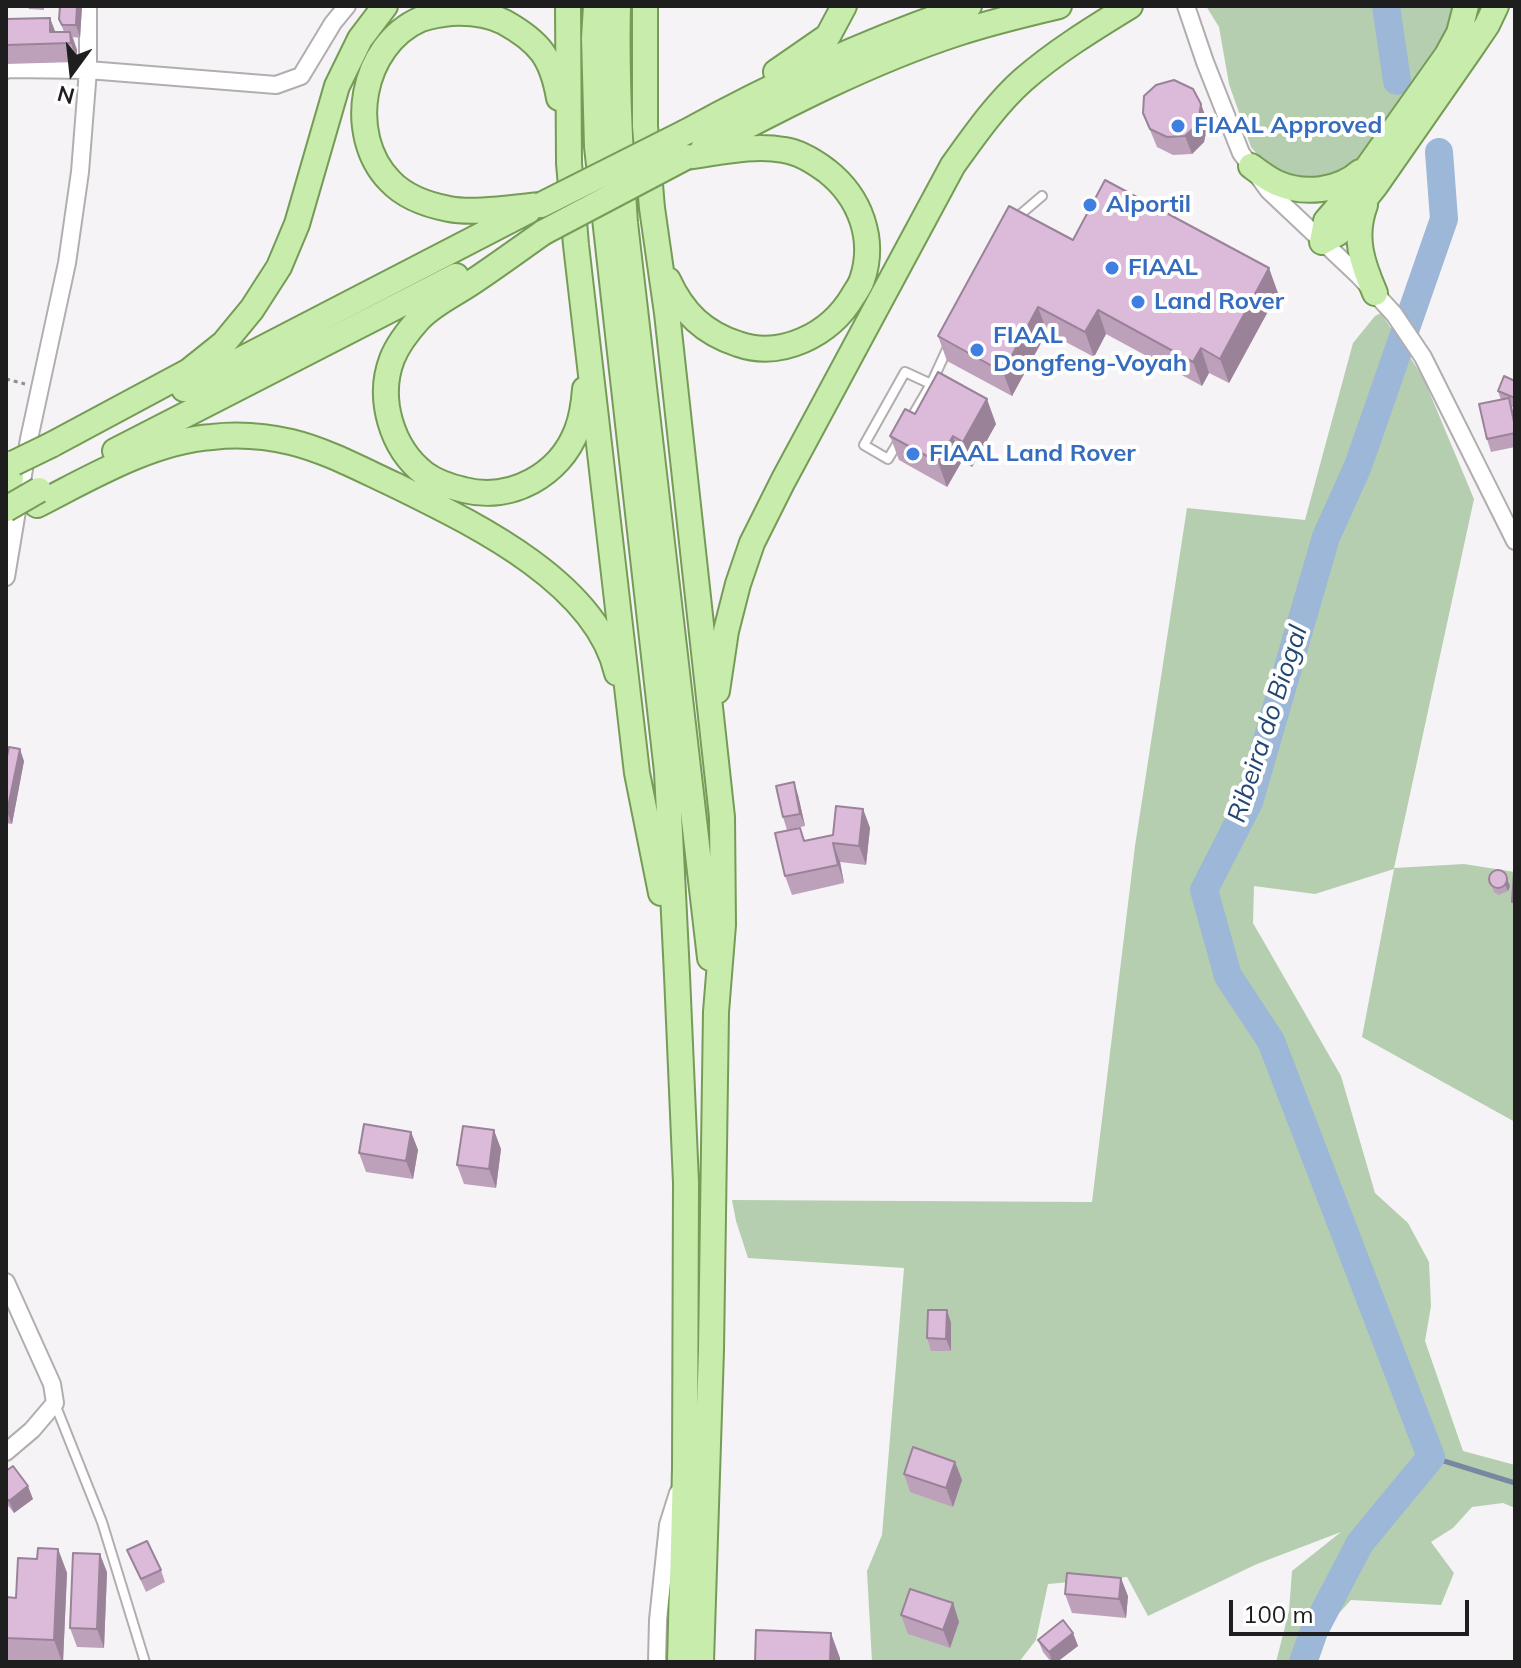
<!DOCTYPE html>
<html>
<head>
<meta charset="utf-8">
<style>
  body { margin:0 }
  #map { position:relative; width:1521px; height:1668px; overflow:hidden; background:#f6f3f6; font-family:Mulish,sans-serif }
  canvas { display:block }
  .frame { position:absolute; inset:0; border:8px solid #1f1e1f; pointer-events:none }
  .north { position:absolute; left:32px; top:32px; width:80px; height:80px; -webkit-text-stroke:6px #fff; paint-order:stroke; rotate:195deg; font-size:22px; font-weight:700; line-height:32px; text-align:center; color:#1f1e1f }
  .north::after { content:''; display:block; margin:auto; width:28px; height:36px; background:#1f1e1f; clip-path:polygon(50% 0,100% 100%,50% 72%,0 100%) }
  .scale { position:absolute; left:1229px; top:1600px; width:240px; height:36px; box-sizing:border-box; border:4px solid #1f1e1f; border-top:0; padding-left:10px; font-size:24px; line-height:28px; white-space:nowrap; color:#1f1e1f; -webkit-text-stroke:6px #fff; paint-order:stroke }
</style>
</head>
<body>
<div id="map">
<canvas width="1521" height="1668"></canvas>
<div class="frame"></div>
<div class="north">N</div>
<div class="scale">100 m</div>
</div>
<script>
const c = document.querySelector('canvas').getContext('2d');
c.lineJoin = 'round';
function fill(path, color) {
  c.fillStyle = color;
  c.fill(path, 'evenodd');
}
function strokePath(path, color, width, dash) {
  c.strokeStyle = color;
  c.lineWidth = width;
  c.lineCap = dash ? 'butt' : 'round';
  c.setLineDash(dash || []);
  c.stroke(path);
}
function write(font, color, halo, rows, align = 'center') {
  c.font = font + ' Mulish,sans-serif';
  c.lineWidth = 8;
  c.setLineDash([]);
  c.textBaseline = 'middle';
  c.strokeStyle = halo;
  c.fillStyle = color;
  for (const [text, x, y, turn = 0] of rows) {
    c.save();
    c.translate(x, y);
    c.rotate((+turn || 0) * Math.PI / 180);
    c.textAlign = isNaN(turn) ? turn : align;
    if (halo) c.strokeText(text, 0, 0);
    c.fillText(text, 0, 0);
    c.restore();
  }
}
fill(new Path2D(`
  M1206,6h249l-6,21 -90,136 -22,15 -32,4 -34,-12 -20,-23 -22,-63 -10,-57z
  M1381,313l42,64 51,122 -80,369 70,-4 51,8v250l-153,-85 32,-168 -79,25 -61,-8 -1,37 88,153 34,117 33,30 21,39 2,44 -6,35 38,110 52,14v43l-12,-5 -31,4 -19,21 -22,14 23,31 -13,32 -90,-5 -19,21 -14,41h-42l13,-51 3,-40 49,-39 -84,32 -109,52 -21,-39 -79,7 -12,56 -17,22h-147l-5,-91 15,-36 22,-267 -156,-10 -12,-37 -4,-21 360,2 43,-356 52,-338 118,12 48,-177 22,-27z`), '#b5ceaf');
strokePath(new Path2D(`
  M1431,1457l84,26`), '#7689a0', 5);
strokePath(new Path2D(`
  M1386,6l11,75
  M1303,1662l11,-31 46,-88 71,-86 -160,-416 -43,-65 -24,-86 45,-88 77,-265 32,-71 86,-247 -5,-67`), '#9cb7d8', 28);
const lane = new Path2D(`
  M1015,219l27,-23
  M910,420l21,-36 17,-37
  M900,439l-12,20 -24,-14 41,-73 26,12
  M55,1404l47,118 43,140`);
const street = new Path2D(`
  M1186,6l19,56 36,91 28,38 90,85 35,38 29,43 92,184
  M6,70l4,-1 78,1 188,15 25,-9 32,-53 14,-17
  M6,577l23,-138 38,-176 13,-91 8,-102v-64
  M6,1282l46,102 3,19 -23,27 -26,22
  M657,1662l1,-42 10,-95 10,-32`);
const primary = new Path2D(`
  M568,6l1,157 7,82 61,528 24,120
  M596,6l-2,32 3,109 70,625 10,203 9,208 -1,286 -5,193
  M618,6c-2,73 2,144 7,217l85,735
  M645,6v120l7,82 15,105 55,504 1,108 -7,87 -5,338 -10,312
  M776,72l52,-36 16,-30
  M686,132c91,-50 185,-93 283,-126
  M703,149c82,-43 166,-87 255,-116 33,-11 67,-19 101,-27
  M1251,166c8,6 17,13 26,17 27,12 62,8 83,-11
  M541,205c-26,2 -67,9 -92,4 -21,-4 -44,-12 -59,-28 -45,-46 -29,-136 31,-162 9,-3 20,-5 30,-6 19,-1 37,1 53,9 36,20 48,36 55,76
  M1365,205c-12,32 -3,58 10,88
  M544,232c-23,16 -46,33 -70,49 -17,12 -40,22 -55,38 -9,10 -22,27 -27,40 -15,39 -1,89 33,115 11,8 26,13 39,16 47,12 96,-15 113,-60 5,-13 7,-28 8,-41
  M1322,242l16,-9 38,-48 94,-135 17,-25 9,-19
  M1322,242l4,-21 19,-22 102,-144 12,-22 7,-27
  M668,280c15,33 36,53 70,64 43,15 92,-9 115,-48 3,-5 7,-10 9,-16 14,-41 -2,-83 -35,-109 -12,-9 -28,-19 -43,-21 -32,-6 -66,3 -98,7
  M184,389l344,-178
  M51,445l138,-74 35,-28 28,-34 27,-42 18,-43 40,-138 23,-47 25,-33
  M115,451l341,-175
  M6,481l5,-3
  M37,505c53,-27 115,-64 175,-68 26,-3 53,-1 79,5 37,9 71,28 106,44 77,38 199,96 220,187
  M717,691l9,-60 12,-47 14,-41 31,-62 170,-316c21,-29 43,-61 70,-85 32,-28 71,-52 107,-74`);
strokePath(lane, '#b1adb0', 12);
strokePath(street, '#b1adb0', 20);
strokePath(primary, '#759c56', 28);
strokePath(new Path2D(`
  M6,379l19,5`), '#908e90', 3, [4, 4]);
strokePath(lane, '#fff', 8);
strokePath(street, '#fff', 16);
strokePath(primary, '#c8ecab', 24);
const primaryBridge = new Path2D(`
  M541,205l145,-73
  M544,232l142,-75
  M14,463l37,-18
  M6,509l33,-19`);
strokePath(primaryBridge, '#759c56', 28, []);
strokePath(primaryBridge, '#c8ecab', 24);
fill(new Path2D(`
  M28,6h16v4l-15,-1z
  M60,6h22l-2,32 -7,-1 4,13v12l-71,2v-45l49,13h9l-5,-13z
  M1143,113l65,10 -4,19 -12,12 -19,1 -16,-8z
  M1073,240l205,53 -49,90 -20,-10 -7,13 -96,-52 -12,23 -47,-25 -35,64 -65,-35 -9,-25z
  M1515,381v27l-3,-1 3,10v30l-24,5 -4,-13 14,-39 -3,-9z
  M915,414l81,10 -24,43 -10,-6 -15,26 -48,-27 -9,-24z
  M6,761h18l-12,63 -6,-1z
  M798,795l7,31 -18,4 -4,-13z
  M863,809l7,19 -4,37 -26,-3 4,21 -52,12 -7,-19 20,-35 28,-6z
  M1505,874l5,12 -2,5 -9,4 -5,-3 -5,-14z
  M411,1132l7,18 -5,29 -47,-7 -7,-19z
  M501,1149l-5,39 -32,-4 -7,-19z
  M947,1310l4,13v28h-20l-4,-13z
  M955,1462l7,18 -9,27 -43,-15 -6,-18z
  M6,1471l27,28 -19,14 -8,-10z
  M58,1549l9,24 -4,89h-57v-65l10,1 21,-39z
  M127,1550l34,20 4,12 -19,10z
  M107,1572l-3,76 -27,-1 -7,-19z
  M1065,1594l63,2 -2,22 -54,-5z
  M953,1603l6,19 -9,26 -42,-14 -7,-19z
  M1073,1633l5,13 -21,16h-6l-8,-10 -5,-12z`), '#bda1bb');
fill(new Path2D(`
  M77,6h5l-2,32 -4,-13z
  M50,18l7,18 -7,-4z
  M70,32l7,18v12l-6,-19z
  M1201,104l7,19 -4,19 -12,12 -7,-18z
  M1269,268l9,25 -49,90 -9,-24z
  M1038,307l9,25 -35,64 -9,-24z
  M1098,310l8,24 -12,23 -9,-25z
  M1201,348l8,25 -7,13 -9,-24z
  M987,399l9,25 -24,43 -9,-25z
  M953,436l9,25 -15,26 -9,-25z
  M20,749l4,12 -12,63 -5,-12z
  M794,782l4,13 7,31 -5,-12z
  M863,809l7,19 -4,37 -7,-19z
  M833,843l7,19 4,21 -6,-18z
  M1507,879l3,7 -2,5 -3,-6z
  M494,1130l7,19 -5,39 -7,-19z
  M411,1132l7,18 -5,29 -7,-18z
  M947,1310l4,13v28l-5,-12z
  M955,1462l7,18 -9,27 -7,-19z
  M28,1486l5,13 -19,14 -5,-12z
  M58,1549l9,24 -4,89h-1l-8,-22z
  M100,1554l7,18 -3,76 -7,-19z
  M1121,1578l7,18 -2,22 -7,-19z
  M953,1603l6,19 -9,26 -7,-18z
  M831,1633l9,25v4h-10z
  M1073,1633l5,13 -21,16h-5l-3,-10z`), '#9a8399');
const building = new Path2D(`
  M60,6h17l-1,19h-14l-3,-6z
  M50,18v14h20l1,11 -65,2v-26z
  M1174,80l19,9 8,15 -3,20 -13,12 -18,1 -17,-8 -7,-16 1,-17 12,-11z
  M1105,180l164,88 -49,91 -19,-11 -8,14 -95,-52 -13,22 -47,-25 -35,65 -65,-36 71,-130 64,34z
  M938,372l49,27 -24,43 -10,-6 -15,26 -48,-26 15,-27 10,5z
  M1504,376l11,5v17l-17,-7z
  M1509,398l6,29v6l-28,6 -8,-35z
  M9,747l11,2 -13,63 -1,-1v-50z
  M794,782l6,32 -17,3 -7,-31z
  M836,806l27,3 -4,37 -26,-3 5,22 -53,11 -10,-43 25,-5 4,13 29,-6z
  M1489 879a9 9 0 1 1 18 0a9 9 0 1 1-18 0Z
  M1514,872l1,1v29h-3z
  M364,1124l47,8 -5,29 -47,-8z
  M463,1126l31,4 -5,39 -32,-4z
  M928,1310h19l-1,29 -19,-1z
  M913,1447l42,15 -9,26 -42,-14z
  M13,1466l15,20 -19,15 -3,-4v-26z
  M147,1541l14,29 -20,9 -14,-29z
  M38,1548l20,1 -4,91 -48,-2v-41l10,1 2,-40 19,1z
  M73,1553l27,1 -3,75 -27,-1z
  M1067,1573l54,5 -2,21 -54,-5z
  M910,1589l43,14 -10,27 -42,-15z
  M1063,1620l10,13 -24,19 -11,-12z
  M756,1630l75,3 -1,29h-75z`);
fill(building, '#dcbbda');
strokePath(building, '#9a8399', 2);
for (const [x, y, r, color] of [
  [1178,126,8,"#3f7fe0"],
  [1090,205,8,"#3f7fe0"],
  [1112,268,8,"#3f7fe0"],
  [1138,302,8,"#3f7fe0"],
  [977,350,8,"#3f7fe0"],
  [913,454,8,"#3f7fe0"]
]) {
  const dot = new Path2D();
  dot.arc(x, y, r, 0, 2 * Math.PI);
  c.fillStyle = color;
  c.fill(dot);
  strokePath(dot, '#fff', 3);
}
write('bold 24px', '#366cbe', '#fff', [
  ["FIAAL Approved",1194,126],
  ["Alportil",1106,205],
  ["FIAAL",1128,268],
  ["Land Rover",1154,302],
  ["FIAAL",993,336],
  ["Dongfeng-Voyah",993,364],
  ["FIAAL Land Rover",929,454]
], 'left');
write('italic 26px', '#224772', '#fff', [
  ["Ribeira do Biogal",1268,724,-72]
]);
</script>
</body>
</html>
